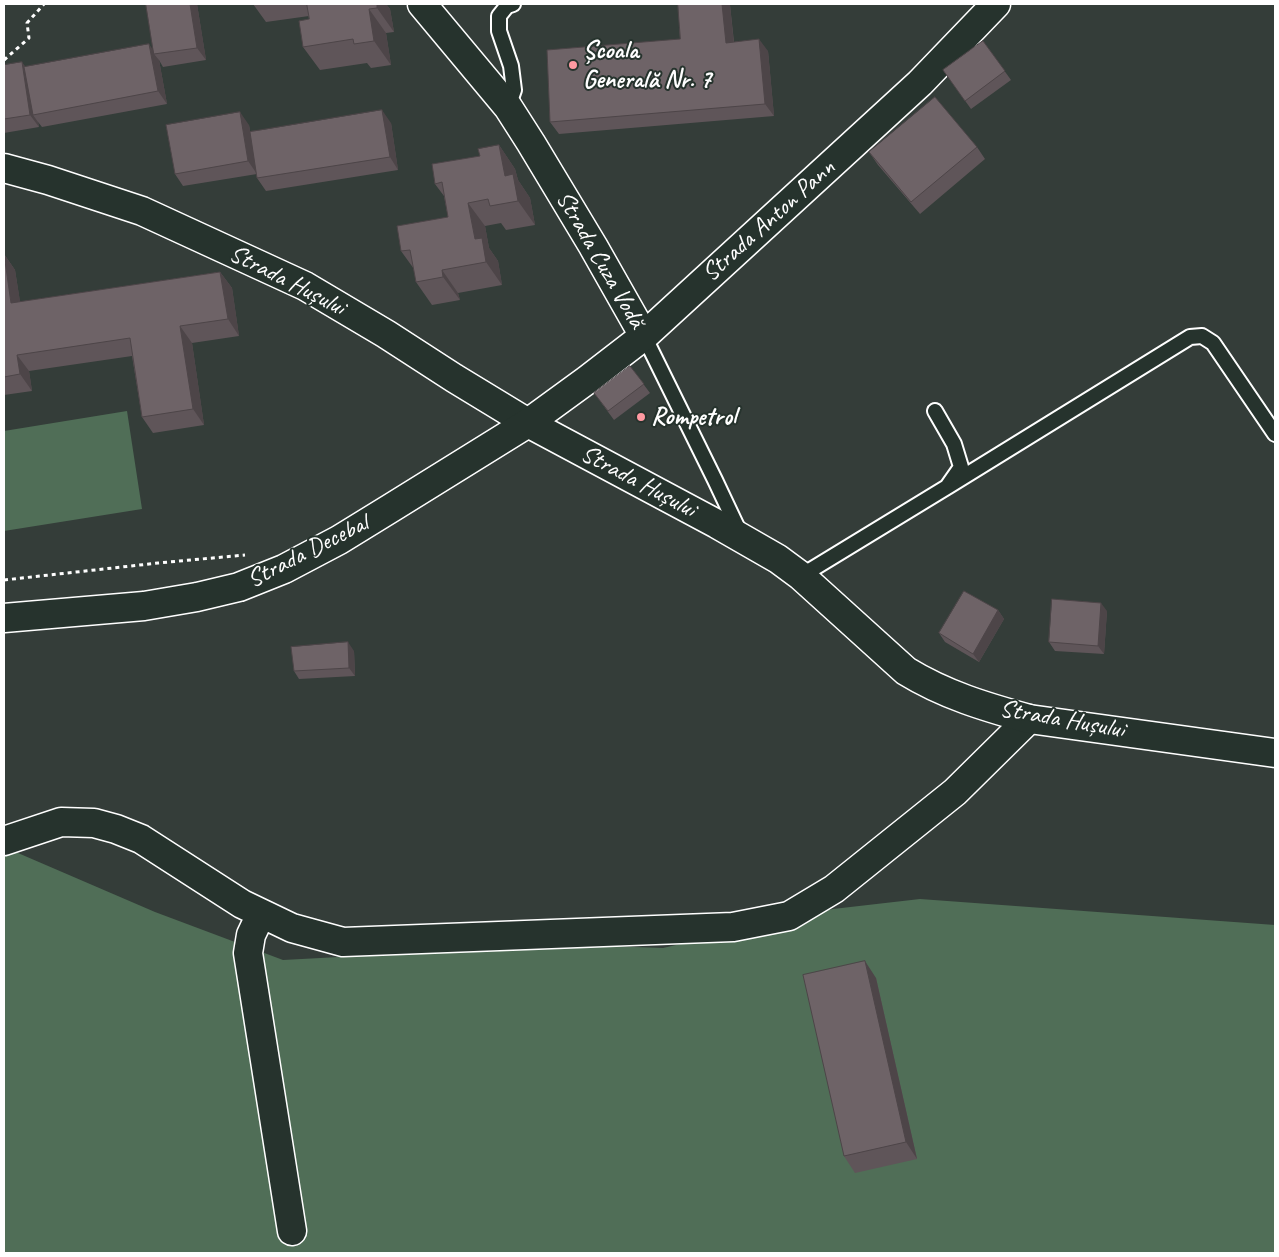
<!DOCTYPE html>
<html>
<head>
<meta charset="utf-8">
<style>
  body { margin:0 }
  #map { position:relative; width:1279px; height:1257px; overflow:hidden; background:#343d39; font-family:Caveat,sans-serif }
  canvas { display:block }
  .frame { position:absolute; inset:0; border:5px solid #fff; pointer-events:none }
</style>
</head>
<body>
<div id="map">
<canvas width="1279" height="1257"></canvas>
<div class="frame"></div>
</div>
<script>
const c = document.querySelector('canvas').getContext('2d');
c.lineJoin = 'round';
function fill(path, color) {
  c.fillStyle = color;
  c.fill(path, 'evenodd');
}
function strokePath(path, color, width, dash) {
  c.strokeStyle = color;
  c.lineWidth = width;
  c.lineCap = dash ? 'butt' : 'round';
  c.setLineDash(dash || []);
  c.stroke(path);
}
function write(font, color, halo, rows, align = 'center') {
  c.font = font + ' Caveat,sans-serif';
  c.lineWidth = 4;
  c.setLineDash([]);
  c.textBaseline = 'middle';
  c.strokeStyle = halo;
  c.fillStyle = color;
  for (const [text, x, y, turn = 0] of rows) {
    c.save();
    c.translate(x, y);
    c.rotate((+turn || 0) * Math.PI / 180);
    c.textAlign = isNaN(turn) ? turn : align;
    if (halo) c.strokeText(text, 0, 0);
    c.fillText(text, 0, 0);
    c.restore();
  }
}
fill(new Path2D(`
  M127,411l15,98 -138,22v-100z
  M4,847l151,65 128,48 131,-7 132,-9 117,4 170,-39 87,-10 355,26v328h-1271z`), '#506e57');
const lane = new Path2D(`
  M508,107l6,-17 -3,-24 -12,-35v-15l8,-10 6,-2
  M644,336l71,144 25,53
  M947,487l243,-150 12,-1 11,7 62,91
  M801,576l146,-89 14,-20 -7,-23 -19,-33`);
const street = new Path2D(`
  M422,4l86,103 23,36 62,103 51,90
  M4,168l44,12 94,31 163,75 81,48 68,44 74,45
  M4,841l57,-19 33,1 22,6 25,10 101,65 50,24 51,14 390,-15 56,-11 45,-27 121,-97 74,-73
  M261,914l-10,21 -3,18 44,278`);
const secondary = new Path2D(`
  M528,423l189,101 61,35 23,17 105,95c39,24 80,36 123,48l246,34
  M4,618l140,-12 53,-9 42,-10 45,-18 55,-29 52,-32 137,-85 59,-43 57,-44 276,-253 76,-79`);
strokePath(lane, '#fff', 18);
strokePath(street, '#fff', 31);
strokePath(secondary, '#fff', 31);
strokePath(new Path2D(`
  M4,60l25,-22 -2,-15 17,-19
  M4,580l154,-17 87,-8`), '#fff', 3, [4, 4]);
strokePath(lane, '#26332d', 14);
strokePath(street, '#26332d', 28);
strokePath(secondary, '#26332d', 28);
fill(new Path2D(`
  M146,4h51l9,56 -43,7 -4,-7 8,44 -125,23 -4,-5 1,5 -35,6v-68l21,2 128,-17z
  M253,4h133l4,5 4,23 -8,1 5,32 -20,3 -4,-5 -47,7 -17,-23 6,-28v-3l-43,6z
  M730,5l4,37 34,9 6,65 -215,18 -9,-12 130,-83z
  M983,41l28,39 -40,29 -28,-39z
  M391,123l7,47 -132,21 -9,-13v-4l-74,12 -8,-12 74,-49 1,6z
  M499,145l16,24 3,11 12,18 5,27 -29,5 -5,-7 -16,3 4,22 9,13 4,24 -44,8 2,7 -28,5 -16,-23 -2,-13 -13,-18 47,-34 -4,-21 -9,-12 45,-28z
  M977,147l8,12 -65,55 -42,-49 -9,-13z
  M4,254l11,16 5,32 200,-30 12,16 7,48 -47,7 12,82 -51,8 -11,-16 -10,-61 -103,15 3,20 -28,4z
  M630,366l20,27 -36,27 -14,-19z
  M998,610l6,9 -25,43 -34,-20 -6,-9z
  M1107,611l-3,43 -49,-3 -6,-9z
  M354,651l1,25 -56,3 -5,-8z
  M876,978l41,181 -62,14 -11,-17z`), '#5f5559');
fill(new Path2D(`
  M190,4h7l9,56 -9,-12z
  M377,4h9l4,5 4,23 -17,-24z
  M722,4h7l1,1 5,50 -9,-12z
  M369,9l17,24 5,32 -17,-24z
  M759,39l9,12 6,65 -9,-12z
  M149,44l7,10h-2l5,6 8,44 -9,-13z
  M22,62l9,12 2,41 5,7 1,5 -9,-12z
  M382,110l9,13 7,47 -8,-13z
  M240,112l9,13 8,49 -9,-13z
  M499,145l16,24 3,11 12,18 5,27 -17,-24 -13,-25z
  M468,203l17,23 4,22 9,13 4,24 -16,-23 -11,-23z
  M4,254l11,16 8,50 -12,-17z
  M442,270l16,23 2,7 -17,-23z
  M220,272l12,16 7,48 -11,-17z
  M180,326l12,17 12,82 -11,-16z
  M17,355l12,16 3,20 -12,-17z
  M1101,603l6,8 -3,43 -6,-8z
  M998,610l6,9 -25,43 -6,-8z
  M348,642l6,9 1,25 -6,-8z
  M865,961l11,17 41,181 -11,-17z`), '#4d4548');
const building = new Path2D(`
  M146,4h44l7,44 -43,6z
  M307,4h70v4l-8,1 5,32 -20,3 -1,-5 -50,8 -4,-26 10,-2z
  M678,4h44l4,39 33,-4 6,65 -215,18 -3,-72 133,-11z
  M983,41l22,30 -40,30 -22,-31z
  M149,44l9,47 -125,24 -9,-48z
  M22,62l8,53 -26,4v-54z
  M935,97l42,50 -66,55 -42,-50z
  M382,110l8,47 -133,21 -7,-46z
  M240,112l8,49 -73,13 -9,-49z
  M499,145l6,31 8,-2 5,27 -28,5 -2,-7 -20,4 7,36 7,-1 4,24 -44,8 1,7 -27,5 -6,-32 -9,1 -4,-25 51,-9 -6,-35 -7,2 -3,-20 48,-8 -2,-7z
  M4,254l7,49 209,-31 8,47 -48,7 13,83 -51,8 -12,-79 -113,17 3,19 -16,3z
  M630,366l14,18 -36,27 -14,-18z
  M964,591l34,19 -25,44 -34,-21z
  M1052,599l49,4 -3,43 -49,-4z
  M348,642l1,26 -55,3 -3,-24z
  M865,961l41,181 -62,14 -41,-181z`);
fill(building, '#6e6367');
strokePath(building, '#4d4548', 1);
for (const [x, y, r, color] of [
  [573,65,5,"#ff9aa2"],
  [641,417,5,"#ff9aa2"]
]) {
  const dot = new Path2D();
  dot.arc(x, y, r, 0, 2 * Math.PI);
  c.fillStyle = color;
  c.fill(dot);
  strokePath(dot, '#26332d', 2);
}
write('bold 25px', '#fff', '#26332d', [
  ["Școala",583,51],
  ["Generală Nr. 7",583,80],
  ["Rompetrol",651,417]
], 'left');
write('25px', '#fff', '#26332d', [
  ["Strada Anton Pann",769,221,-42],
  ["Strada Cuza Vodă",600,260,60],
  ["Strada Hușului",287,281,27],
  ["Strada Hușului",638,482,28],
  ["Strada Decebal",308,552,-27],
  ["Strada Hușului",1062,720,10]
]);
</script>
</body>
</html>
